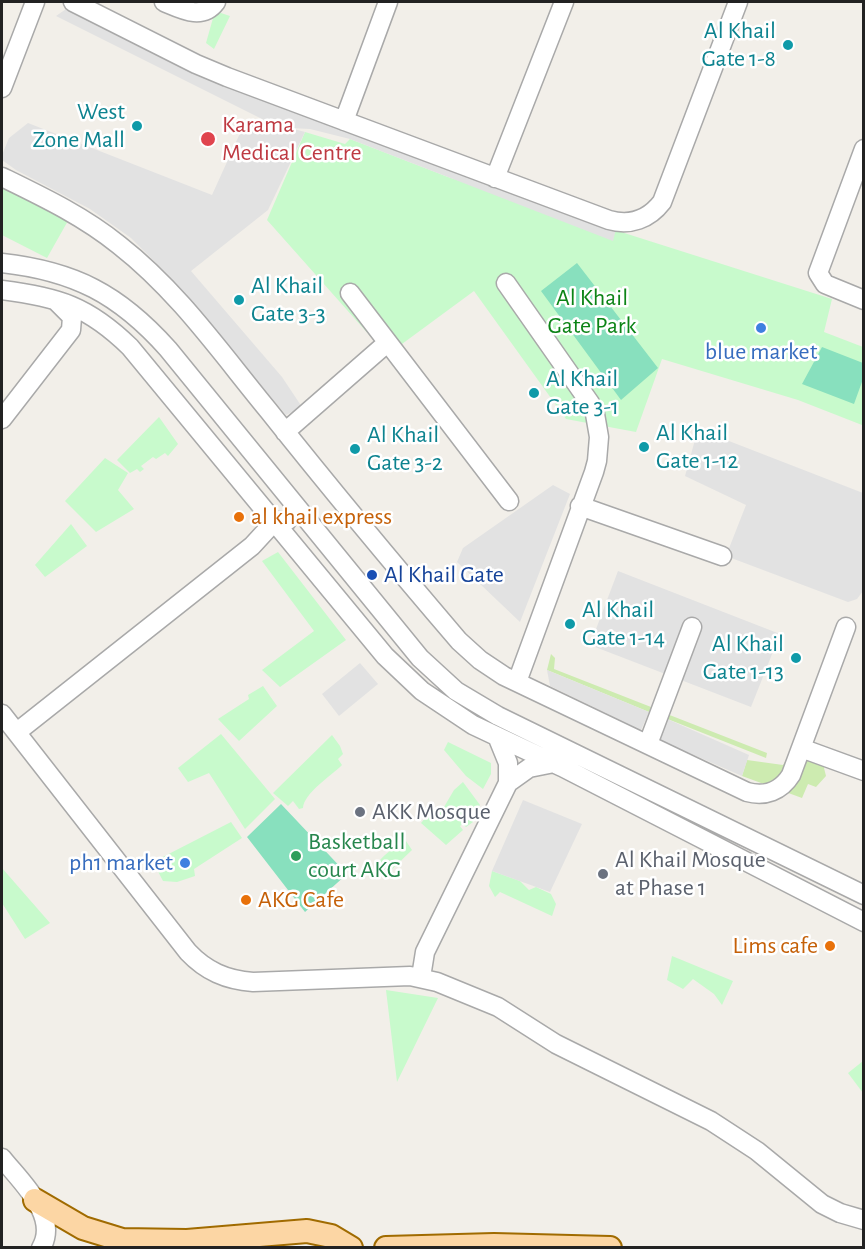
<!DOCTYPE html>
<html>
<head>
<meta charset="utf-8">
<style>
  body { margin:0 }
  #map { position:relative; width:865px; height:1249px; overflow:hidden; background:#f2efe9; font-family:"Alegreya Sans",sans-serif }
  canvas { display:block }
  .frame { position:absolute; inset:0; border:3px solid #222; pointer-events:none }
</style>
</head>
<body>
<div id="map">
<canvas width="865" height="1249"></canvas>
<div class="frame"></div>
</div>
<script>
const c = document.querySelector('canvas').getContext('2d');
c.lineJoin = 'round';
function fill(path, color) {
  c.fillStyle = color;
  c.fill(path, 'evenodd');
}
function strokePath(path, color, width, dash) {
  c.strokeStyle = color;
  c.lineWidth = width;
  c.lineCap = dash ? 'butt' : 'round';
  c.setLineDash(dash || []);
  c.stroke(path);
}
function write(font, color, halo, rows, align = 'center') {
  c.font = font + ' "Alegreya Sans",sans-serif';
  c.lineWidth = 5;
  c.setLineDash([]);
  c.textBaseline = 'middle';
  c.strokeStyle = halo;
  c.fillStyle = color;
  for (const [text, x, y, turn = 0] of rows) {
    c.save();
    c.translate(x, y);
    c.rotate((+turn || 0) * Math.PI / 180);
    c.textAlign = isNaN(turn) ? turn : align;
    if (halo) c.strokeText(text, 0, 0);
    c.fillText(text, 0, 0);
    c.restore();
  }
}
fill(new Path2D(`
  M551,654l4,4 -1,11 97,38 -2,5 -102,-42z
  M667,714l100,39 -1,5 -101,-40z
  M793,748l33,12 -2,8 2,8 -10,11 -8,-3 -6,14 -60,-22 5,-16 36,5z`), '#cdebb0');
fill(new Path2D(`
  M215,11l15,5 -16,33 -8,-6z
  M305,132l40,12 5,-5 98,38 384,122 -8,33 39,15 -1,78 -64,-25 -136,-41 -26,73 -70,-13 -92,-128 -87,64 -120,-135z
  M2,185l67,34 -22,39 -45,-23z
  M159,417l19,27 -10,12 -3,-3 -9,6 -3,-2 -12,9 3,3 -4,3 -3,-3 -7,4 -13,-13z
  M105,458l23,15 -10,17 16,19 -38,23 -31,-31z
  M71,524l16,22 -42,31 -10,-12z
  M278,552l68,88 -66,47 -18,-17 52,-39 -52,-70z
  M263,686l14,20 -38,35 -21,-22 31,-20 -1,-4z
  M221,734l54,65 -30,30 -36,-56 -21,9 -10,-14z
  M332,735l8,11 3,8 -5,5 4,6c-11,11 -38,28 -39,43l-4,1 -6,-8 -5,5 -15,-13z
  M448,742l43,21v11l-8,15 -17,-13 -22,-26z
  M463,782l17,23 -9,10 2,7 -7,5 -3,-3 -3,2 3,4 -17,15 -25,-22 11,-13 12,-3 10,-17z
  M231,822l11,16 -48,31 1,7 -18,6 -14,-1 -10,-19z
  M404,838l8,12 -28,27 -9,-9c6,-13 18,-19 29,-26z
  M2,868l48,55 -25,16 -23,-36z
  M492,871l28,10 9,9 7,-3 15,7 5,10 -4,12 -52,-24 -5,5 -6,-11z
  M672,956l61,25 -11,24 -8,-11 -21,-15 -10,10 -16,-9z
  M386,990l52,8 -41,84z
  M863,1061v32l-15,-20z`), '#c8facc');
fill(new Path2D(`
  M577,263l81,105 -37,32 -80,-109z
  M822,347l41,16v16l-9,25 -52,-20z
  M281,804l66,70 -42,38 -58,-75z`), '#88e0be');
fill(new Path2D(`
  M69,7l145,69 403,149 -4,16 -263,-102 -40,-10 -20,-1 15,4 -37,78 -77,61 91,106 20,30 -16,8 -115,-137 -40,-40 -41,-29 -74,-39 -14,-10v-5l7,-17 19,-15 184,72 34,-75 28,5 -218,-109z
  M698,429l165,64v98l-6,8 -9,3 -122,-46 20,-51 -61,-29z
  M553,485l17,9 -50,128 -63,-60 6,-14z
  M618,571l162,63 -29,73 -161,-62z
  M360,663l18,21 -39,32 -17,-22z
  M547,670l102,42 -8,18 -91,-44z
  M665,718l84,37 -7,21 -85,-37z
  M523,800l59,24 -32,68 -58,-21z`), '#e2e2e2');
const minor = new Path2D(`
  M73,2l123,62 31,13 382,143c21,6 40,-1 53,-18l76,-200
  M164,2c17,7 38,19 52,0
  M2,88l33,-86
  M344,121l44,-119
  M864,149l-46,124 7,11 39,16
  M2,177c41,20 81,39 117,68 59,46 102,108 149,165 62,78 126,155 191,231l21,19 24,16 243,116c18,5 34,-1 44,-17l55,-148
  M495,178l69,-176
  M2,263c72,8 117,31 166,86l252,309 36,33 42,25 366,179
  M506,283l84,120 5,11 4,23 -2,24 -3,11 -77,210
  M2,290c56,7 86,16 128,57l255,309 37,35 51,34 89,42 302,155
  M350,293l159,208
  M2,419l69,-89 1,-13 -15,-15
  M285,432l102,-89
  M580,506l142,50
  M2,714l186,238c18,19 38,28 65,30l157,-6 27,6 61,25 58,37 155,77 46,30 65,53 18,9 24,7
  M17,732l235,-186 23,-25h12
  M497,736l11,27v20
  M648,744l44,-117
  M801,748l63,23
  M421,977l4,-25 83,-169 21,-15 25,-5
  M2,1158c18,23 58,58 39,90`);
const major = new Path2D(`
  M35,1200l48,28 39,12 65,1 120,-10 24,5 20,12
  M386,1248l108,-3 116,3`);
strokePath(minor, '#a9a9a9', 21);
strokePath(major, '#a06b00', 26);
strokePath(minor, '#fff', 18);
strokePath(major, '#fcd6a4', 22);
for (const [x, y, r, color] of [
  [788,45,6,"#0f9aa8"],
  [137,126,6,"#0f9aa8"],
  [208,139,8,"#e0444e"],
  [239,300,6,"#0f9aa8"],
  [761,328,6,"#3f7fe0"],
  [534,393,6,"#0f9aa8"],
  [644,447,6,"#0f9aa8"],
  [355,449,6,"#0f9aa8"],
  [239,517,6,"#e8710a"],
  [372,575,6,"#1a4fb4"],
  [570,624,6,"#0f9aa8"],
  [796,658,6,"#0f9aa8"],
  [360,812,6,"#6b7280"],
  [296,856,6,"#2e9e5b"],
  [185,863,6,"#3f7fe0"],
  [603,874,6,"#6b7280"],
  [246,900,6,"#e8710a"],
  [830,946,6,"#e8710a"]
]) {
  const dot = new Path2D();
  dot.arc(x, y, r, 0, 2 * Math.PI);
  c.fillStyle = color;
  c.fill(dot);
  strokePath(dot, '#fff', 2);
}
write('24px', '#0d838f', '#fff', [
  ["Al Khail",776,31,"right"],
  ["Gate 1-8",776,59,"right"],
  ["West",125,112,"right"],
  ["Zone Mall",125,140,"right"],
  ["Al Khail",251,286],
  ["Gate 3-3",251,314],
  ["Al Khail",546,379],
  ["Gate 3-1",546,407],
  ["Al Khail",656,433],
  ["Gate 1-12",656,461],
  ["Al Khail",367,435],
  ["Gate 3-2",367,463],
  ["Al Khail",582,610],
  ["Gate 1-14",582,638],
  ["Al Khail",784,644,"right"],
  ["Gate 1-13",784,672,"right"]
], 'left');
write('24px', '#be3a42', '#fff', [
  ["Karama",222,125],
  ["Medical Centre",222,153]
], 'left');
write('24px', '#0c8416', '#fff', [
  ["Al Khail",592,298],
  ["Gate Park",592,326]
]);
write('24px', '#366cbe', '#fff', [
  ["blue market",761,352],
  ["ph1 market",173,863,"right"]
]);
write('24px', '#c56008', '#fff', [
  ["al khail express",251,517],
  ["AKG Cafe",258,900],
  ["Lims cafe",818,946,"right"]
], 'left');
write('24px', '#164399', '#fff', [
  ["Al Khail Gate",384,575]
], 'left');
write('24px', '#5b616d', '#fff', [
  ["AKK Mosque",372,812],
  ["Al Khail Mosque",615,860],
  ["at Phase 1",615,888]
], 'left');
write('24px', '#27864d', '#fff', [
  ["Basketball",308,842],
  ["court AKG",308,870]
], 'left');
</script>
</body>
</html>
